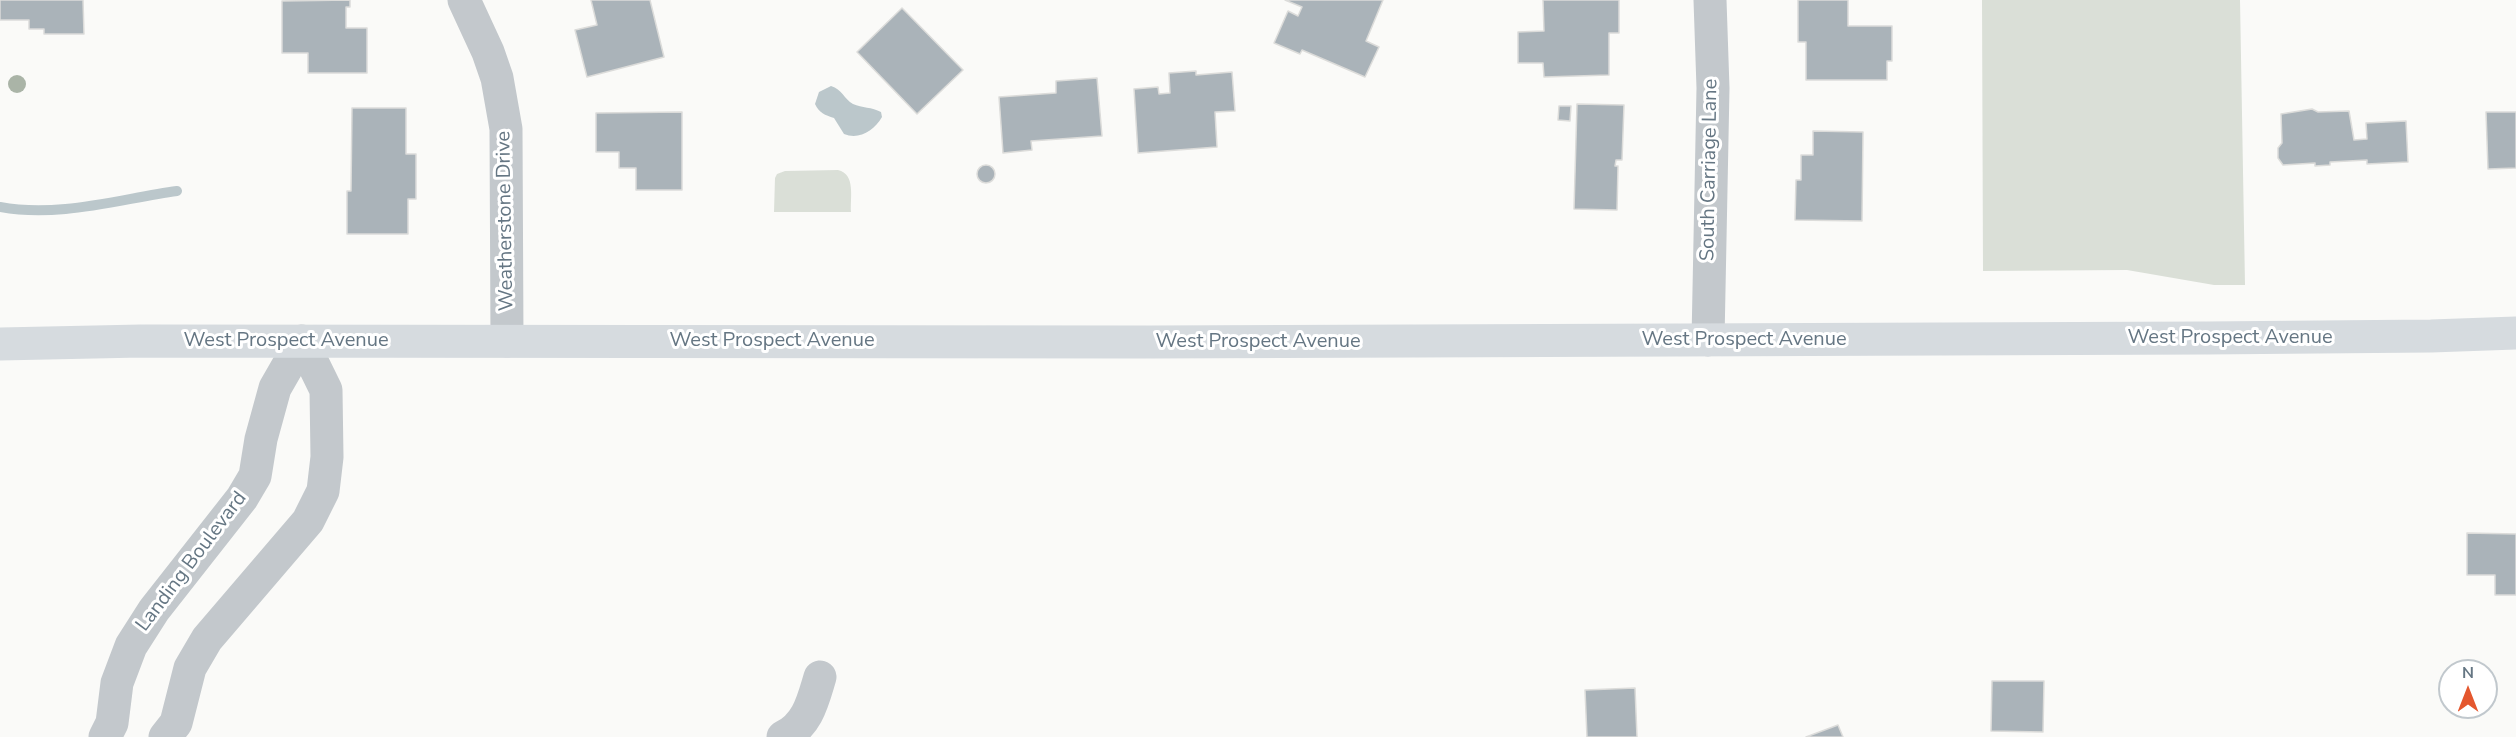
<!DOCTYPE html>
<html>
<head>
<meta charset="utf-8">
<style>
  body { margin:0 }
  #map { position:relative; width:2516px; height:737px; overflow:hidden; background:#fafaf8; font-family:"Nunito Sans",sans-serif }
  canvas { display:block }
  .north { position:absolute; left:2438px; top:659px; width:60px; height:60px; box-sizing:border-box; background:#fff; border:2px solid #c1c8cd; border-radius:50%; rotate:0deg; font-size:16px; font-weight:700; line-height:24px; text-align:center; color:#657683 }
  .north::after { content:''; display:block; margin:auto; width:21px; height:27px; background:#e4572e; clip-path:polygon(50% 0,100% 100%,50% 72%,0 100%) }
</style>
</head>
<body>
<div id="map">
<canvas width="2516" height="737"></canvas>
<div class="north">N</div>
</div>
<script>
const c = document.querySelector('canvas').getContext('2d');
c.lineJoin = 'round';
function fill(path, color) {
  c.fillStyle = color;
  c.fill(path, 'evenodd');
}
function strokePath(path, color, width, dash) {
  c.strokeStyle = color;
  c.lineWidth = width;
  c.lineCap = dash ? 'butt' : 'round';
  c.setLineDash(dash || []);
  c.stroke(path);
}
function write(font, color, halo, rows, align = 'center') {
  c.font = font + ' "Nunito Sans",sans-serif';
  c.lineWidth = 6;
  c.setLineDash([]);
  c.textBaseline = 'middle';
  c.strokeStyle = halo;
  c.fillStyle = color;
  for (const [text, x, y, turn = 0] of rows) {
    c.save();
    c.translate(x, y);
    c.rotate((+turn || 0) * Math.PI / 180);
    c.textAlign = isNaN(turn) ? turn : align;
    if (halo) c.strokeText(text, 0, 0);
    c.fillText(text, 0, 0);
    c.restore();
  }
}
fill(new Path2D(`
  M1982,0h258l5,285h-31l-87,-15 -144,1z
  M838,170c18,4 12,28 13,42h-77l1,-34 2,-4 8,-3z`), '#dadfd7');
fill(new Path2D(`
  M831,86c11,3 13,13 22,18 9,4 19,3 28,8l1,5c-8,14 -23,23 -38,17l-10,-16c-9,-3 -15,-5 -19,-14l4,-12z`), '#bbc7cb');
strokePath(new Path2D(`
  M0,207c59,11 119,-8 177,-16`), '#bbc7cb', 10);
const building = new Path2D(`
  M0,0h83l1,34h-40v-5h-15v-9h-29z
  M350,0v7h-4v21h21v45h-59v-20h-26v-52z
  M591,0h59l14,57 -77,20 -12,-47 22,-5z
  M1285,0h98l-17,41 13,6 -14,30 -63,-27 -2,4 -26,-11 14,-32 10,5 4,-9z
  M1543,0h76v33h-10v42l-65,2 -1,-14h-25v-31l26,-1z
  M1798,0h50v26h44v35h-5v19h-81v-38h-8z
  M902,8l61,62 -46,44 -60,-62z
  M1196,71v4l36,-3 3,39 -20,1 2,35 -79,6 -4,-64 24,-2 1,7 11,-1 -1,-20z
  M1097,78l5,58 -71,5 1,9 -29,3 -4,-56 57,-4v-12z
  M1577,104l47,1 -2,55h-6l-1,6h3l-1,44 -43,-1z
  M1559,106h12l-1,15 -12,-1z
  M352,108h54v46h10v45h-8v35h-61v-43h4z
  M2312,109l6,3 31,-1 5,29 13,-1 -1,-16 40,-2 2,41 -41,2v-4l-37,2v3l-15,1v-3l-32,2 -5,-7v-10l4,-5 -1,-29z
  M682,112v78h-46v-22h-17v-16h-23v-39z
  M2486,112h30v56l-28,1z
  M1813,131l50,1 -1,89 -67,-1 1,-40h5v-25h12z
  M977 174a9 9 0 1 1 18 0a9 9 0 1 1-18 0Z
  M2467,533l49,1v61h-21v-20h-28z
  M1992,681h52l-1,51 -52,-1z
  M1635,688l2,49h-50l-2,-47z
  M1838,725l5,12h-37z`);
fill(building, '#aab3b9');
strokePath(building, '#dcdcda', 1.5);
strokePath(new Path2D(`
  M464,0l24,52 9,26 9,51 1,212
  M1708,340l5,-252 -3,-88
  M105,737l7,-14 5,-40 14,-37 23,-36 88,-112 13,-22 6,-37 14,-51 27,-47
  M165,737l11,-14 14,-55 17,-29 101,-118 15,-30 4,-34 -1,-67 -24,-49
  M783,737c25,-12 30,-37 37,-60`), '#c3c8cc', 33);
strokePath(new Path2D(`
  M0,344l141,-3 1009,1 1056,-4 225,-2 85,-3`), '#d6dbdf', 33);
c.fillStyle = '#aab4a7';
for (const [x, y] of [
  [17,84]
]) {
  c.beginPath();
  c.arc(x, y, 9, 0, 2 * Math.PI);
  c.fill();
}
write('20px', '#657683', '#fff', [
  ["South Carriage Lane",1710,170,-89],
  ["Weatherstone Drive",506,221,-91],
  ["West Prospect Avenue",2230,338],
  ["West Prospect Avenue",1744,340],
  ["West Prospect Avenue",286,341],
  ["West Prospect Avenue",772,341],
  ["West Prospect Avenue",1258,342],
  ["Landing Boulevard",192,562,-53]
]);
</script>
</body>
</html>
